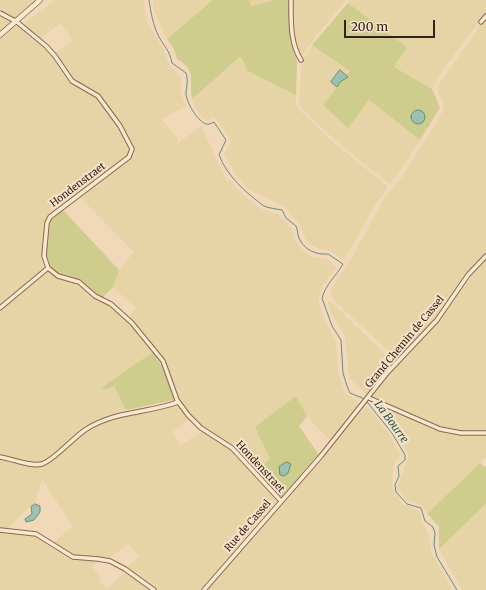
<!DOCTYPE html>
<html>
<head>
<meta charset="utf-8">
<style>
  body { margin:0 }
  #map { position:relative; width:486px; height:590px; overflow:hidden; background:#f0d8b9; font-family:Merriweather,serif }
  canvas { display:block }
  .scale { position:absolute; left:344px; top:20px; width:91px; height:18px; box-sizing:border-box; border:2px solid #352319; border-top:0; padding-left:5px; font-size:12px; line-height:14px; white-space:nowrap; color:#352319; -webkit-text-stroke:3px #f8e3c9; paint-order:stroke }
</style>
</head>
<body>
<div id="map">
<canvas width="486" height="590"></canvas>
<div class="scale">200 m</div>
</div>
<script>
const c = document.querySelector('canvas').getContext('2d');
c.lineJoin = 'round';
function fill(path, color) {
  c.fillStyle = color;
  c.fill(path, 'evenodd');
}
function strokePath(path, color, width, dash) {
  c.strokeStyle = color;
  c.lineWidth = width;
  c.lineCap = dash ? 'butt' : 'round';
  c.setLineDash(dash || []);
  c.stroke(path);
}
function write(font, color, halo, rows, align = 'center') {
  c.font = font + ' Merriweather,serif';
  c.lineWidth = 4;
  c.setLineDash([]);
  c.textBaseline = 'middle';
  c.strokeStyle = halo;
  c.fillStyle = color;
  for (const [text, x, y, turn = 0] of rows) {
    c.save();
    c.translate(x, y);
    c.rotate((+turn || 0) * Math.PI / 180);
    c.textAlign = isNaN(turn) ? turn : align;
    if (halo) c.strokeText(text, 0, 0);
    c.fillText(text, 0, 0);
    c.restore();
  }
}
fill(new Path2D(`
  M0,0h36l-21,18 -15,-8z
  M55,0h89l1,16 4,9 15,26 6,16 11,10 -1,14 6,15 -25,13 17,19 -1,6 24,-18 26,55h3l13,14 20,15 15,4 14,15 3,11 5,7 8,8 7,3 11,1 11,8 -13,16 -6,17 6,19 12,22 2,29 6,22 3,3 22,14 20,25 12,21 -7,9 -2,19 2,9 7,11 18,8 3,6 -1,4 7,12 4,21 20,36h-245l127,-145 -27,-29 -11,-20 -26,62 -14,15 -23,-25 -26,-17 -25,-24 -18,-47 -24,-32 -12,-10 8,-10 -23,-21 6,-17 15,-18 -54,-55 55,-44 -16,-31 -19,-26 -6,-6 -22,-12 -17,-25 18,-13 -13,-17 -20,16 -17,-14z
  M153,0h60l-46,39 -13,-29z
  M249,0h26l-24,6z
  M293,0h53l-31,37 -13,19 -6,-16z
  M350,0h136v12l-44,59 -10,18 -38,-22 13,-20 -59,-44z
  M0,15l11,7 -11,9z
  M486,18v233l-21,24 -33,46 -35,38 -61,-57 -5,-7v-6l22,-33 32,-59 18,-21 40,-65 1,-7 -6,-11v-7z
  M15,24l37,32 15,24 23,12 7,6 22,29 11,24 -4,6 -70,52 -10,10 -5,39 3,10 -44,37v-268z
  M312,45l38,26 -2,57 21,-28 51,40 -19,30 -11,14 -55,-44 -35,-34 -1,-10 3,-34z
  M240,57l2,1 5,13 49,24v10l3,5 33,31 56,46 -13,18 -31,55 -15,-10 -9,-1 -10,-4 -4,-5 -7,-16 -14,-17 -36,-17 -14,-16 -11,-20 6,-10v-5l-13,-19 -4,-3 -5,4 -7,-4 -5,-9 -4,-9z
  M486,260v170l-29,1 -15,-3 -69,-32 14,-19 51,-53 31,-44z
  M48,272l8,6 18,5 19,15 18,9 26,25 16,20 -52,36 13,-2 12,24 -28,9 -27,20 -19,18 -14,6 -38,-7v-145z
  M330,301l64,62 -27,32 -18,-17 -4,-42 -14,-23 -3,-10z
  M380,405l63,28 13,2h30v22l-59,57 -4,-8 -16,-6 -10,-13 12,-32 -20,-31 -12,-14z
  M177,406l13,13 -18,13 9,13 22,-14 26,17 48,53 -77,89h-41l-14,-8 -18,-15 12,-10 -11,-13 -20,15 -30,-3 -10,-4 -14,-10 19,-16 -31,-47 -7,23 -28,27 -7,-1v-68l36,7 8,-1 9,-5 26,-24 28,-16 15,-5z
  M486,504v86h-24l-23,-41z
  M0,531l33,5 39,24 26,1 -6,6 9,11 -2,2 8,9 18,-17 23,18h-148z`), '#e6d3a6');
fill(new Path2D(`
  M213,0h36l2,6 24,-6h13l3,41 6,21 -1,33 -49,-24 -5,-13 -2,-1 -48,42c-3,-18 5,-29 -15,-40l-3,-10 -7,-10z
  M348,3l59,44 -13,20 38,22 8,19 -20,32 -51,-40 -21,28 -25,-23 27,-34 -38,-26z
  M62,209l57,61 -6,17 -11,11 -8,-5 -16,-14 -20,-5 -9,-6 -4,-13 4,-34z
  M153,352l11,18 10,30 -48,10 -12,-24 -7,3 -6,-1z
  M296,396l11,20 -8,10 20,29 -38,43 -25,-25 14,-15 -15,-31z
  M480,463l5,4 1,-1v38l-47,45v-23l-12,-12z`), '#cecd8d');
const water = new Path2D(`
  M340,70l8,7 -8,5 -3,5 -6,-5z
  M411 117a7 7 0 1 1 14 0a7 7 0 1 1-14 0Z
  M287,462l4,2 -3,9 -4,3 -4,-1 -1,-8z
  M35,504l5,2v6l-6,8 -8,2 -1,-3 7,-5 -1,-7z`);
fill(water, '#9ec0b1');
strokePath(water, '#668d7e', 1);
strokePath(new Path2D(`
  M149,0c2,13 4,25 10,37 6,11 10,12 13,26l14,10c2,7 1,12 0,19 -1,8 11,29 20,32 3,1 5,-1 8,-2l12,18 -7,15c8,21 27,38 45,51 4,2 13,3 18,4l4,8 10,8c2,4 1,8 3,12 5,12 17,17 29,16l15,10c-7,12 -17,20 -21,34l10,28 9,14 2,33 4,13 3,7 15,6
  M367,402l25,31 13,22v5l-7,6 1,10 -4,9 1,7 11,12 14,4 4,13 8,6 2,6 -1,12 3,12 20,33`), '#668d7e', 1);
const minor = new Path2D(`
  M291,0c0,20 -1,43 10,60
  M0,13l17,9 29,24 9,10 17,25 26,15 22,30 12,23 -3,8 -79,60 -3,6 -3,33 4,12 10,8 21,6 16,14 16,8 21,19 31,38 14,39 11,15 13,13 31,20 49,53
  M481,22l5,-6
  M0,308l48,-40
  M369,398l71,31 21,4h25
  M0,457c13,2 30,10 42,7 11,-3 31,-26 43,-34 30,-20 61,-16 93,-28
  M0,530l36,4 37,23 25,2 12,2 15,8 29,21
  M204,590l117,-134 66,-83 50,-53 31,-45 18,-19`);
const tertiary = new Path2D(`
  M0,35l40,-35`);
strokePath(minor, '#876753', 5.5);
strokePath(tertiary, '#876753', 6);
strokePath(minor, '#fbe7cc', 3.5);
strokePath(tertiary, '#fbe7cc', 4.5);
write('10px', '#352319', '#f8e3c9', [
  ["Hondenstraet",78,185,-37],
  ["Grand Chemin de Cassel",405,342,-50],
  ["Hondenstraet",260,467,47],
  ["Rue de Cassel",248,526,-49]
]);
write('italic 11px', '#27564d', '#f8e3c9', [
  ["La Bourre",391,422,54]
]);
</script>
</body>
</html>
